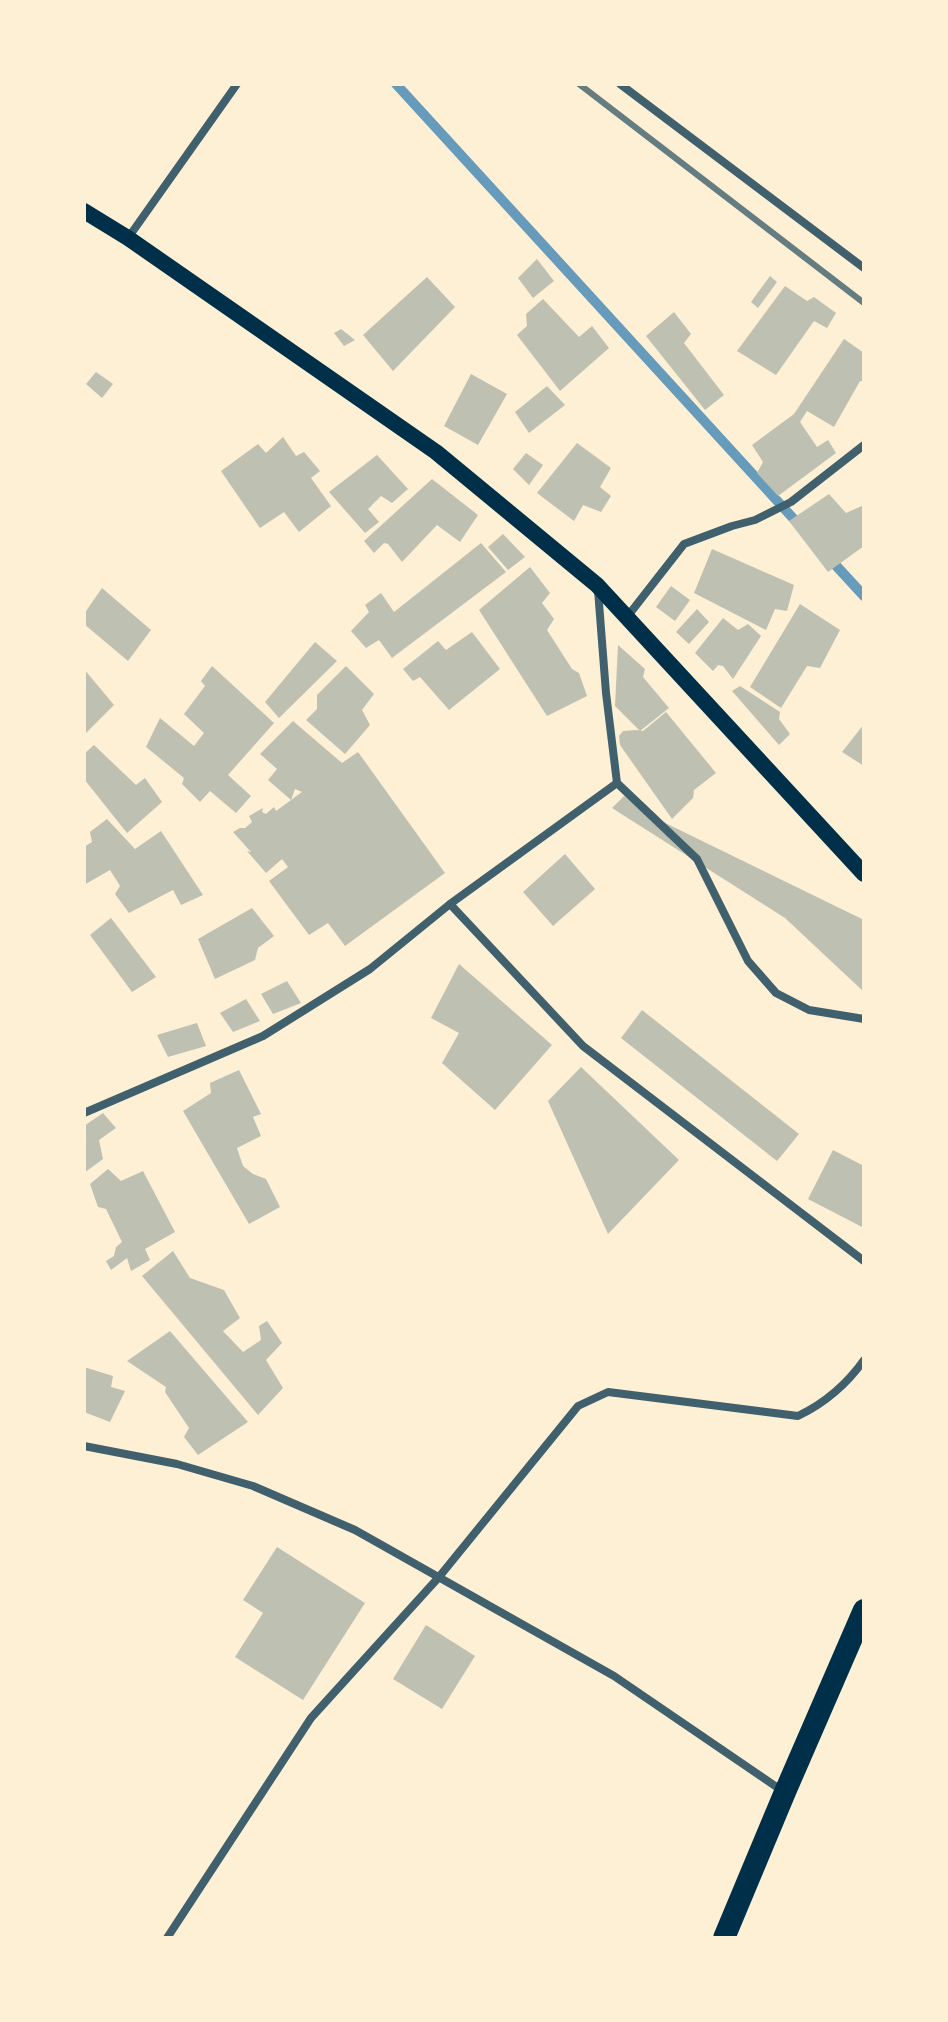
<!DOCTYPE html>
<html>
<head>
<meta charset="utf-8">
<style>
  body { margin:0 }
  #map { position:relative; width:948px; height:2022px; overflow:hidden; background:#fdf0d5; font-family:"Varela Round",sans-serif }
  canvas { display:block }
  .frame { position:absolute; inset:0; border:86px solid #fdf0d5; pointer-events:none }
</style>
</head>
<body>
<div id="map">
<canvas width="948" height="2022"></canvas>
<div class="frame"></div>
</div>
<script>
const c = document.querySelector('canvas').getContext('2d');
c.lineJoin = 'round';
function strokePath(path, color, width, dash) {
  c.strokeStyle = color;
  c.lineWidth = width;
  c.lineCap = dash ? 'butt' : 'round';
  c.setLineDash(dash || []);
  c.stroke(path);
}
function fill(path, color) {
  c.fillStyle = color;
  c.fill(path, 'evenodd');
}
strokePath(new Path2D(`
  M396,84l406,444
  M829,558l35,38`), '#669bbc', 10);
fill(new Path2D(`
  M537,259l17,22 -21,17 -15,-20z
  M770,276l7,6 -19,26 -7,-6z
  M427,277l28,30 -62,64 -30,-36z
  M785,286l22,15 7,-4 22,16 -9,15 -13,-7 -38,54 -39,-24z
  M543,299l36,38 13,-11 17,22 -49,43 -43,-56 10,-9 -1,-12z
  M674,312l17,22 -7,9 40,52 -19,15 -59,-74z
  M341,329l14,11 -11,6 -10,-13z
  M844,339l20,14v29l-4,-1 -26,46 -27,-16 -7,11 17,25 11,-7 8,13 -58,43 -21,-23 6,-11 -11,-17 42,-31z
  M96,372l17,12 -11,14 -16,-14z
  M471,374l36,20 -29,51 -34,-19z
  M547,386l18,19 -36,28 -14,-21z
  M283,437l13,19 8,-4 16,19 -9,7 20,28 -32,26 -15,-20 -24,16 -39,-57 37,-27 8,9z
  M577,443l34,25 -11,19 11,9 -10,16 -18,-7 -9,16 -37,-28z
  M526,453l17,12 -14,20 -16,-16z
  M377,455l31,34 -16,14 -11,-7 -13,13 11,13 -14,11 -36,-41z
  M432,479l46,36 -18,27 -23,-17 -35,37 -14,-18 -4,-1 -10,10 -10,-12z
  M829,494l17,19 18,-8v41l-36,26 -39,-51z
  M503,534l22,23 -17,13 -20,-23z
  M481,543l25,29 -114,86 -13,-18 -13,8 -15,-17 18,-19 -4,-7 16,-12 13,19z
  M712,549l82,36 -7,26 -12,-2 -9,21 -72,-37z
  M530,567l20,26 -8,10 12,16 -7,11 25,39 7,4 8,23 -40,20 -68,-106z
  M671,586l19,14 -15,21 -19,-14z
  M102,588l49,42 -23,31 -44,-37v-10z
  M800,604l40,26 -20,38 -13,-2 -26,42 -31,-21z
  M697,609l12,13 -20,22 -13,-12z
  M723,618l15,12 10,-6 13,12 -28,43 -10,-13 -5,-1 -5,6 -18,-18z
  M472,632l28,37 -51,41 -29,-33 -7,4 -10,-12 35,-28 8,9z
  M315,642l22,19 -58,57 -14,-16z
  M618,645l27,24 -2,8 26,31 -29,23 -25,-25z
  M212,666l62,57 -46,52 23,21 -15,17 -26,-22 -10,11 -18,-18 2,-6 -38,-31 14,-29 34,28 10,-13 -20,-19 21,-28 -4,-5z
  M346,666l28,28 -12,16 8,15 -25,29 -39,-34 11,-11v-14z
  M84,669l30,36 -30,30z
  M740,686l40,26 -1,7 11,15 -11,11 -47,-54z
  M666,712l50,61 -22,17 -1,8 -21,21 -52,-74 -1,-9 4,-5 13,-1 7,1z
  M293,721l49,42 16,-11 87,121 -100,73 -17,-23 -19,12 -40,-54 19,-14 -6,-8 -16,14 -19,-22 4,1 -18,-20 7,-4h5l7,-6 -3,-6 14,-8 -1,4 4,2 8,-7 2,4 26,-19 -7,-3 -4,11 -23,-20 9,-11 -17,-15z
  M864,724v42l-22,-14z
  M94,745l42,40 9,-7 17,24 -35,31 -43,-54v-25z
  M624,796l29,21 211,103v72l-79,-74 -173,-110z
  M107,819l28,30 26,-18 42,64 -22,10 -8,-15 -44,23 -14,-19 5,-8 -10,-16 -26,15v-38l8,-5 -2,-10z
  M565,854l30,35 -42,37 -30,-34z
  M252,908l22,28 -16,12 -3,12 -40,19 -17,-40z
  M111,918l45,59 -24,15 -42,-57z
  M459,964l93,81 -57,65 -53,-47 17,-30 -28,-15z
  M287,981l14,22 -28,11 -12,-20z
  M246,999l14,22 -27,11 -13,-19z
  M642,1010l157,124 -22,27 -156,-123z
  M197,1023l9,23 -38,11 -11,-22z
  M581,1067l98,93 -71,74 -60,-133z
  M239,1070l22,44 -8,3 8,19 -24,12 6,18 10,8 13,5 14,28 -31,17 -66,-113 28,-18 -1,-10z
  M103,1113l13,15 -17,12 4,19 -19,14v-47z
  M833,1150l31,16v62l-56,-29z
  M108,1169l13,12 22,-10 32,61 -30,17 5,11 -19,11 -4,-13 -16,12 -5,-9 8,-5 2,-9 6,-5 -16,-33 -8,-2 -8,-23z
  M173,1251l17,27 34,12 16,28 -17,13 20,21 18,-12 -2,-14 8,-5 15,22 -16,17 17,28 -25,27 -116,-139z
  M170,1331l78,91 -50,33 -14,-18 5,-9 -24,-36 1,-5 -39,-26z
  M84,1367l29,9 -2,11 14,4 -15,31 -26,-10z
  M277,1547l88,56 -62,97 -68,-43 28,-44 -20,-13z
  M426,1625l49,31 -33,53 -49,-30z`), '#bec0b2');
strokePath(new Path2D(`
  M620,84l244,184
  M128,238l109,-154
  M627,617l57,-73 48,-18 23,-6 36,-18 73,-57
  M617,783l80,76 51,102 28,32 33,17 55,9
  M450,904l133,142 281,215
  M84,1113l179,-77 107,-67 80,-65 167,-121 -11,-90 -8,-103
  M84,1446l93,18 76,22 102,44 259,146 170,116
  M167,1938l144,-220 128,-141 139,-171 30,-14 190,24c27,-13 49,-32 66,-56`), '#3f606c', 8);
strokePath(new Path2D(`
  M84,211l44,27 308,214 161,133 267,289`), '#003049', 16);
strokePath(new Path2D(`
  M724,1938l61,-146 79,-182`), '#003049', 22);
strokePath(new Path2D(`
  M579,84l285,219`), '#657d81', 6);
</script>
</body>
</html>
